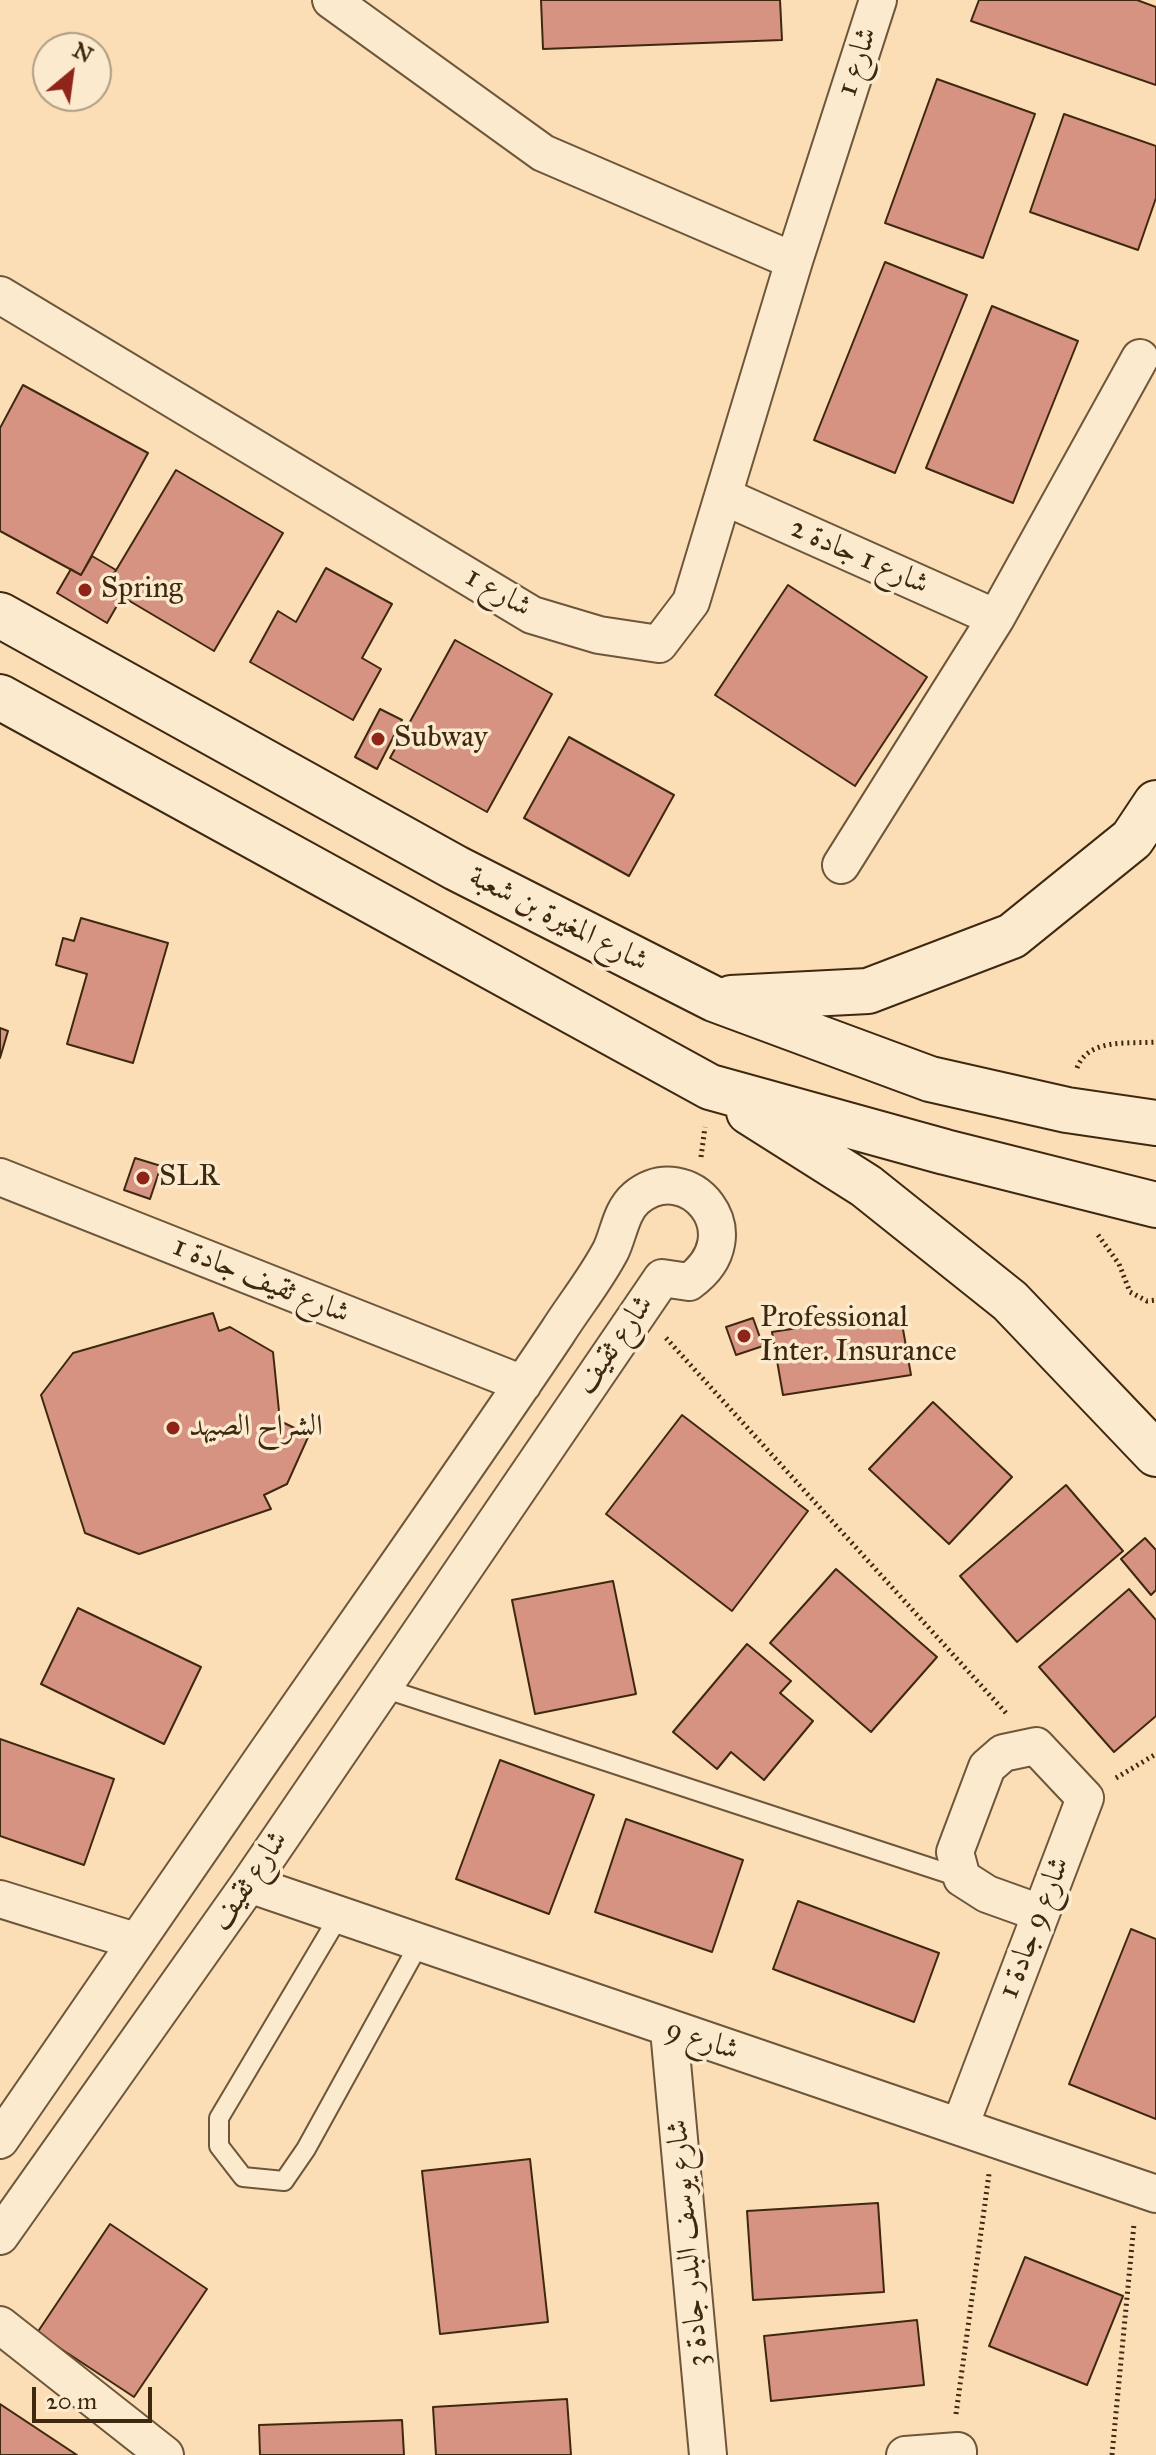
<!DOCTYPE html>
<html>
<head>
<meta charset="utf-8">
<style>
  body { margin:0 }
  #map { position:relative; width:1156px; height:2455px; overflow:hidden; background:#fbdeb5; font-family:"IM FELL Great Primer",serif }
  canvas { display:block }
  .north { position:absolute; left:32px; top:32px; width:80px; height:80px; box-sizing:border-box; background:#fceacf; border:2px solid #b09c83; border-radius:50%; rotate:29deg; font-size:22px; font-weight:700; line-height:32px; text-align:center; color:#3e2810 }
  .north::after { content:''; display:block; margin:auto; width:28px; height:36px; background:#8f2418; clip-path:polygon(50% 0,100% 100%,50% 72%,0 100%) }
  .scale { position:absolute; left:32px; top:2387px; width:120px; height:36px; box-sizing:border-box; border:4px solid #3e2810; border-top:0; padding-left:10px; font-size:24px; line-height:28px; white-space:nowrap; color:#3e2810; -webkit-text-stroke:6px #fceacf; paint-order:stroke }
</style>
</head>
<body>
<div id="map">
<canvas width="1156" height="2455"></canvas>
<div class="north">N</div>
<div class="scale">20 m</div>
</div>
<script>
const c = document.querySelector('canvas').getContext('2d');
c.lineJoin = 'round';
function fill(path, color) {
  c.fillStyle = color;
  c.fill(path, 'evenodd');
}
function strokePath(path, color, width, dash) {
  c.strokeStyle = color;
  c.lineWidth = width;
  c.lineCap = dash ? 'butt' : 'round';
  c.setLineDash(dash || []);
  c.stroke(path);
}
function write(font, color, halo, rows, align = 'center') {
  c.font = font + ' "IM FELL Great Primer",Amiri,serif';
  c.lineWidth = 7;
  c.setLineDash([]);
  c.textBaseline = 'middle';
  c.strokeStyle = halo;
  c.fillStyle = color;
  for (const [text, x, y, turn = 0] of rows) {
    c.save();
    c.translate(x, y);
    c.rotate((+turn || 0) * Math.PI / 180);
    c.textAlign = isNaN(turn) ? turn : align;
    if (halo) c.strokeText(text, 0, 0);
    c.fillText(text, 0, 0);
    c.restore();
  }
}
const building = new Path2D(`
  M541,0h239l2,40 -239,9z
  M979,0h158l19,7v78l-185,-64z
  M937,79l98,35 -52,144 -98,-35z
  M1064,114l92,32v52l-18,52 -108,-38z
  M885,262l82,33 -72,178 -81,-33z
  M992,306l86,35 -65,162 -87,-35z
  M23,385l125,68 -67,122 -81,-44v-103z
  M176,470l107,63 -69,118 -108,-64z
  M92,556l24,14 -10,17 16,10 -15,26 -50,-30 14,-24 10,6z
  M326,568l66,36 -30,54 19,11 -28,51 -103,-58 28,-51 18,11z
  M788,585l139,92 -72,109 -140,-91z
  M455,640l97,54 -65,118 -97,-54z
  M380,709l22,11 -25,49 -22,-12z
  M569,737l105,58 -45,81 -105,-58z
  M81,918l87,25 -35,120 -66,-19 20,-70 -31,-9 7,-27 11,3z
  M0,1028l8,3 -8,27z
  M135,1158l26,8 -11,33 -26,-9z
  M900,1312l11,63 -128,20 -11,-63z
  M213,1313l6,18 11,-4 43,25 7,69 29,14 -22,49 -23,11 7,14 -132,45 -54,-21 -44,-138 32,-42z
  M753,1318l10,28 -27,9 -10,-28z
  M933,1402l79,75 -63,67 -80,-75z
  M682,1415l126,96 -76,100 -126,-97z
  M1066,1485l57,66 -106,91 -57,-66z
  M1145,1538l11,12v40l-5,5 -30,-36z
  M836,1569l101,88 -66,75 -101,-89z
  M613,1581l23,113 -101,20 -23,-114z
  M1129,1589l27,31v96l-42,36 -75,-85z
  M78,1608l123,59 -37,77 -123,-60z
  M747,1644l44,37 -11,12 33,28 -49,59 -33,-28 -14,17 -44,-37z
  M0,1739l114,40 -30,86 -84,-29z
  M500,1760l94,35 -45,119 -93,-35z
  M626,1819l117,41 -31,92 -117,-40z
  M798,1901l141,52 -25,69 -141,-53z
  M1131,1929l25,10v180l-87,-35z
  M530,2159l18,163 -108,12 -18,-163z
  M878,2203l6,89 -131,8 -6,-89z
  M110,2224l97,65 -73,108 -97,-64z
  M1025,2257l98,39 -36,89 -98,-39z
  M917,2320l7,65 -153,16 -7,-65z
  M567,2399l4,56h-135l-3,-48z
  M0,2404l77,51h-77z
  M402,2420l2,35h-144l-1,-30z`);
fill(building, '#d79382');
strokePath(building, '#3e2810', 2);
const lane = new Path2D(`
  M380,1687l582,191
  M339,1916l-120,202v28l24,31 41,4 22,-32 113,-205`);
const street = new Path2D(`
  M331,0l212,153 251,108
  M0,295l532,320 67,20 60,9 32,-42 103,-341 84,-261
  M723,496l273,122
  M841,865l155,-247 144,-260
  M0,1177l523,207
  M249,1884l907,310
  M0,1899l135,42
  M669,2030l39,425
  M960,2126l125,-328 -49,-52 -33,7 -16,14 -32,85 7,26 25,16 53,19
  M0,2140c135,-198 271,-394 408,-590 50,-72 100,-144 149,-217 17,-27 39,-54 54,-83 8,-17 10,-39 25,-52 52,-43 120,36 53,84l-27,-4 -413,606 -249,352
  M0,2325l165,130
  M905,2455l53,-4v4`);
const secondary = new Path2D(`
  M0,615l456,253 258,131 216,80 137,31 89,13
  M0,697l710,390 235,65 211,53
  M731,998l137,-7 144,-55 120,-97 24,-36
  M749,1112l117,74 144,115 146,153`);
strokePath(lane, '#6d5639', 22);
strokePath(street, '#6d5639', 40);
strokePath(secondary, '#3e2810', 48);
strokePath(new Path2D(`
  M1077,1068c11,-30 51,-24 79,-26
  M701,1157l4,-30
  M1098,1235l21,29 11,28 17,9 9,-1
  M666,1338l340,375
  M1116,1778l40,-24
  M956,2414l33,-240
  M1112,2455l22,-231`), '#3e2810', 5, [2, 4]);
strokePath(lane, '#fceacf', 18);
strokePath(street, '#fceacf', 36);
strokePath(secondary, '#fceacf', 44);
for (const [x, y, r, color] of [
  [85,590,8,"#8f2418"],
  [378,739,8,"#8f2418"],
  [143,1178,8,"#8f2418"],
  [744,1336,8,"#8f2418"],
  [173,1428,8,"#8f2418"]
]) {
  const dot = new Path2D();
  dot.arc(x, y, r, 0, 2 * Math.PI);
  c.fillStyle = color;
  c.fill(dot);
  strokePath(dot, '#fceacf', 3);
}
write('30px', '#3e2810', '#fceacf', [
  ["شارع 1",858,62,-72],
  ["شارع 1 جادة 2",859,557,24],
  ["شارع 1",498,593,30],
  ["شارع المغيرة بن شعبة",558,920,27],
  ["شارع ثقيف جادة 1",261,1281,22],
  ["شارع ثقيف",615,1345,-55],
  ["شارع ثقيف",250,1881,-56],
  ["شارع 9 جادة 1",1035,1928,-69],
  ["شارع 9",702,2041,18],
  ["شارع يوسف البدر جادة 3",689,2243,-95]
]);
write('30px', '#3e2810', '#fceacf', [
  ["Spring",101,590],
  ["Subway",394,739],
  ["SLR",159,1178],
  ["Professional",760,1319],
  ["Inter. Insurance",760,1353],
  ["الشراح الصيهد",189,1428]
], 'left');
</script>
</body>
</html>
